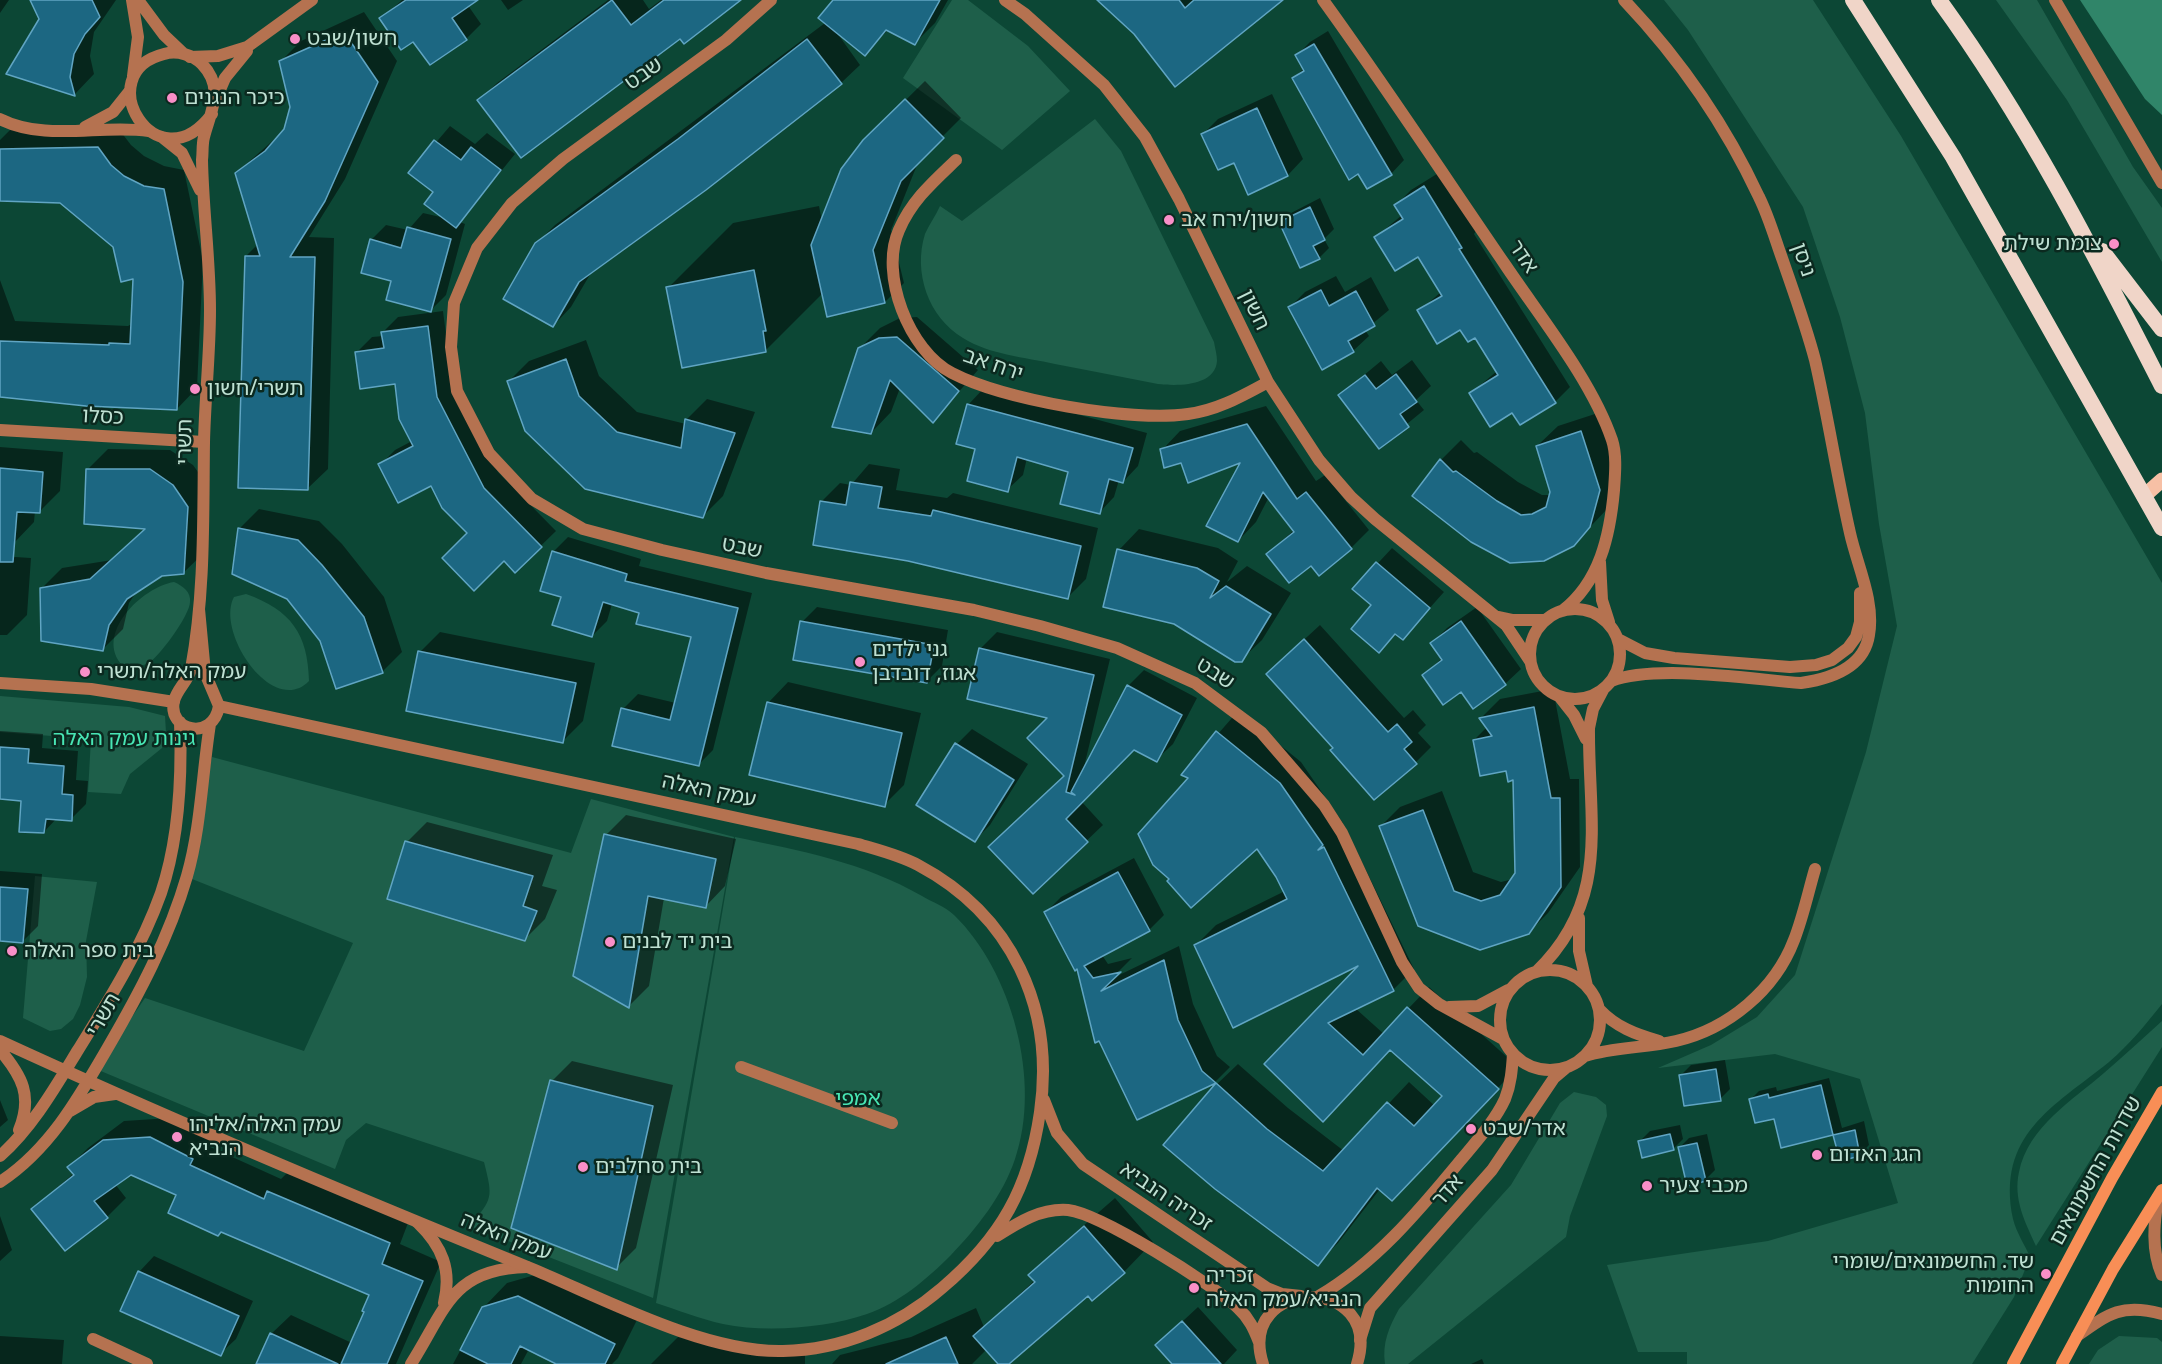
<!DOCTYPE html>
<html>
<head>
<meta charset="utf-8">
<style>
  body { margin:0 }
  canvas { display:block; background:#0c4735 }
</style>
</head>
<body>
<canvas width="2162" height="1364"></canvas>
<script>
const c = document.querySelector('canvas').getContext('2d');
c.lineJoin = 'round';
function fill(path, color) {
  c.fillStyle = color;
  c.fill(path, 'evenodd');
}
function strokePath(path, color, width, dash) {
  c.strokeStyle = color;
  c.lineWidth = width;
  c.lineCap = dash ? 'butt' : 'round';
  c.setLineDash(dash || []);
  c.stroke(path);
}
function write(font, color, halo, rows, align = 'center') {
  c.font = font + ' "Noto Sans","Noto Sans Hebrew",sans-serif';
  c.lineWidth = 5;
  c.setLineDash([]);
  c.textBaseline = 'middle';
  c.strokeStyle = halo;
  c.fillStyle = color;
  for (const [text, x, y, turn = 0] of rows) {
    c.save();
    c.translate(x, y);
    c.rotate((+turn || 0) * Math.PI / 180);
    c.textAlign = isNaN(turn) ? turn : align;
    if (halo) c.strokeText(text, 0, 0);
    c.fillText(text, 0, 0);
    c.restore();
  }
}
fill(new Path2D(`
  M952,0h16l60,46 42,45 -68,59 -99,-72z
  M1664,0h149l88,136 261,447v421c-16,20 -33,41 -53,58 -56,45 -113,73 -96,157 3,13 12,26 17,38l-16,40 -42,67h-285v-12h-49l-31,-87 161,-24 130,-38 -38,-124 -85,-25 -117,14 53,-23 46,-28 38,-42 71,-223 31,-126 -18,-102 -14,-111 -25,-96 -37,-110 -115,-177z
  M1996,0h41l96,167 29,41v54l-95,-162z
  M1095,119l26,32 93,191c1,6 3,13 3,19 -2,26 -41,25 -59,23 -34,-7 -68,-13 -103,-20 -30,-7 -65,-9 -92,-26 -35,-21 -50,-66 -38,-104 4,-9 11,-19 15,-28l22,15z
  M174,582c9,4 17,10 16,20 0,13 -32,57 -43,62 -8,3 -16,2 -24,2 -30,-31 19,-79 51,-84z
  M246,594c45,16 62,40 63,87 -36,37 -94,-49 -75,-84z
  M0,696l129,11 36,9 1,17 -4,15 -32,26 -9,20 -33,-2 3,-53 -91,-7z
  M212,757l359,96 20,-54 143,38 -81,461 -183,-72c23,-28 23,-28 14,-64l-118,-39 -20,17 -11,29 -239,-100 49,-71 159,53 49,-108 -166,-66z
  M735,837c66,14 128,25 187,59 10,6 24,11 32,19 58,56 88,167 61,244 -12,36 -38,69 -64,96 -24,24 -52,48 -84,59 -41,14 -101,19 -144,10 -23,-5 -45,-14 -67,-21z
  M35,876l62,6 -11,59 1,36 -7,28 -7,14 -12,10 -11,2 -27,-13z
  M2162,1021v26l-126,199c-11,-24 -23,-47 -17,-74 9,-45 54,-72 85,-99 20,-17 39,-35 58,-52z
  M1574,1092l22,5 10,8 1,11 -37,100 -4,21 -158,127h-23c-3,-21 4,-37 14,-55l112,-124 49,-82z
  M2119,1336l38,2 5,4v22h-73l9,-14z`), '#1e5f4a');
fill(new Path2D(`
  M2080,0h82v115l-17,-16z`), '#308569');
fill(new Path2D(`
  M0,0h9l-9,13z
  M31,0h85l-22,32 -4,24 4,18 -19,20z
  M402,0h71l-6,4 14,20 -15,15 -53,1 -32,-21z
  M501,0h22l-15,10z
  M608,0h35l6,9 12,-9h78l-59,37 -201,63 18,-17z
  M835,0h113l-13,23 -20,20 -26,-14 -25,25 -29,-24 25,35 -19,18 -136,105 -113,83 -21,36 -18,19 -17,-82 19,-19 270,-202z
  M1099,0h182l-146,33z
  M364,12l33,49 -52,118 -36,58 25,1 -6,231 -21,20 -61,-233 12,-12 -22,-71 50,-44 5,-22 -11,-45 21,-21z
  M1328,31l76,129 -13,14 -97,-96 10,-10 -7,-13 13,-13z
  M925,81l36,37 -42,42 -28,70 13,53 -19,19 -62,-9 -58,58 -97,-63 65,-65 86,-17 3,15 42,-80z
  M1272,94l31,65 -15,16 -39,18 -15,-32 -31,-27 15,-15z
  M450,126l25,18 12,-11 28,21 -55,68 5,2 -19,71 -15,15 -38,-30 -22,-40 15,-15 22,5 15,-17 22,5 -10,-26 -25,-19z
  M118,128l13,17 13,11 20,10 20,4 19,91 -6,127 -20,21 -177,-13v-116l15,41 113,5 5,-3 2,-46 -20,-31 -55,-45 -60,-2v-59l10,-10z
  M1440,172l36,59 -2,3 96,153 -15,15 -42,9 -42,-18 26,-22 -22,-35 -56,-25 22,-19 -22,-37 -43,-18 26,-22 -6,-10 15,-15z
  M1320,198l14,31 -10,10 5,9 -10,10 -38,-36 10,-9z
  M1336,276l9,16 26,-15 18,33 -24,20 4,6 -16,15 -63,-44 15,-15z
  M443,311l9,70 46,91 58,59 -41,40 -46,-38 -38,-49 -51,-19 15,-15 17,-9 -16,-58 -39,-31 15,-15 11,-1v-4l15,-15z
  M917,317l61,53 -45,51 -33,-33 -9,24 -20,21 -12,-84 21,-21 20,-10z
  M586,340l13,36 38,36 49,12v-4l21,-21 48,13 -32,84 -20,20 -194,-135 20,-20z
  M1412,360l19,26 -15,14 8,10 -45,37 -39,-52 41,-34 11,14z
  M983,389l164,44 -9,33 -15,16 -4,-2 -5,17 -15,16 -29,-42 -43,-13 -4,17 -16,15 -39,-85z
  M1266,406l50,75 9,-6 44,55 -18,18 -40,16 -43,-10 27,-25 -26,-32 -13,25 -18,19 5,-81 -61,1 -20,-11 18,-19z
  M1601,412l18,57 -9,37 -37,39 -29,15 -103,-100 20,-20 13,13 3,-1 41,30 24,13h9l-14,-49 21,-20z
  M0,447l63,5 -3,39 -20,20h-5l-1,11 -20,21 -14,-1z
  M108,449l62,1 23,15 15,21 -4,67 -21,20 -21,2 -25,16 -8,12 -6,26 -20,20 -61,-61 20,-20 50,-8 35,-32 -60,-58z
  M869,464l31,5 -4,21 51,8 6,-5 145,35 -12,51 -19,19 -245,-97 18,-18 11,2z
  M259,509l60,12 23,23 42,53 18,55 -20,20 -61,-32 -82,-111z
  M1139,529l79,19 20,13 -11,21 20,-16 44,27 -29,47 -21,20 -122,-110z
  M568,537l73,22 -2,7 113,27 -39,157 -15,15 -75,-56 15,-15 38,9 17,-67 -52,-24 -29,-8 -5,17 -15,15 -29,-40 -10,-44z
  M1392,548l52,44 -41,46 -6,-5 -18,18 -6,-46 -19,-16z
  M0,556l31,2 -4,57 -20,20h-7z
  M817,607l131,23 -6,36 -15,15 -125,-59z
  M1477,607l44,62 -16,15 -32,23 -12,-17 -37,-15 18,-17 -10,-15 15,-15z
  M1320,625l84,93 9,-8 13,15 -8,8 13,14 -15,15 -81,-15 -52,-88z
  M440,632l155,31 -12,58 -20,20 -143,-89z
  M997,632l113,27 -27,112 45,-85 16,-16 53,28 -24,46 -17,16 -22,-12 -53,53 22,24 -70,67 33,-117 -16,-58 -69,-69z
  M788,682l133,31 -17,72 -20,20 -116,-102z
  M1553,689l17,90h9l1,88 -32,46 -20,20 -48,15 -99,-122 19,-19 42,-16 31,81 28,10 12,-3 3,-5 -1,-95 -41,-39 13,-13 -6,-9 19,-19z
  M1238,711l63,51 42,61 -9,8 11,-4 69,142 -21,21 -38,18 29,26 45,-47 89,80 -106,111 -32,11 -42,54 -21,21 -100,-180 21,-20 50,44 56,43 65,-69 26,24 9,-10 -53,-47 -68,71 -57,-56 98,-102 -169,-16 21,-21 69,-34 -27,-45 -68,-68 -7,-4z
  M972,729l56,35 -38,61 -15,15 -18,-96z
  M0,731l43,3 -1,14 36,3 -2,29 12,1 -2,23 -15,15 -14,-1 -13,14 -21,-33 -23,-1z
  M626,815l110,24 -11,47 -20,21 -41,-9 -15,88 -20,20 -23,-171z
  M427,822l126,33 -11,31 15,4 -12,29 -20,20 -118,-97z
  M1134,858l30,57 -15,15 -47,25 6,9 24,-6 -21,21 68,-33 14,58 24,52 13,11 -15,15 -78,36 -59,-151 -32,-55 15,-15z
  M0,871l42,3 -4,52 -15,15 -23,-2z
  M1725,1060l5,29 -10,10 -39,-24 10,-10z
  M572,1061l101,24 -37,163 -20,20 -64,-187z
  M1829,1078l13,50 22,-7 5,24 -10,10 -18,5 -7,-27 -52,13 -7,-28 -24,-19 8,-8 17,-4 1,4z
  M0,1100l8,20 -8,7z
  M170,1118l41,21 -3,7 73,33 7,-7 120,51 -8,21 41,18 -45,102h-138l13,-30 20,-19 61,28 19,-49 -193,-100 -47,-21 -16,11 11,14 -19,19 -74,-8 41,-36 -5,-6 19,-19 36,-27z
  M1680,1125l3,14 -10,10 -33,-8 10,-10z
  M1707,1134l8,36 -10,10 -26,-32 10,-10z
  M1115,1198l38,44 -29,30 -36,22 -81,70h-7l-13,-15 -15,15h-140l8,-9 71,-18 65,-29 8,19 51,-47 -5,-5 30,-29z
  M0,1216l12,34 -12,11z
  M154,1256l99,45 -17,38 -16,15 -81,-82z
  M542,1273l95,47 -19,38 -6,6h-53l-30,-15 -8,15h-68l30,-56 24,-25z
  M1198,1307l39,43 -13,14h-50l-17,-19z
  M681,1334l124,18v12h-154z
  M0,1336l64,4 -2,24h-62z
  M1482,1359l2,5h-13z`), '#0007');
const building = new Path2D(`
  M30,0h62l8,17 -15,17 -11,20 -4,23 5,19 -69,-22 33,-55z
  M406,0h72l-26,18 15,22 -37,25 -17,-23 -12,8 -22,-32z
  M612,0l19,25 33,-25h77l-57,44 -4,-5 -159,119 -44,-58z
  M833,0h107l-25,45 -29,-15 -21,26 -47,-38z
  M1097,0h82l6,8 9,-8h89l-108,87 -41,-53z
  M344,32l34,50 -53,119 -35,56h25l-7,233 -70,-2 7,-232h15l-25,-83 30,-22 19,-22 6,-22 -11,-46z
  M807,39l35,45 -136,106 -127,92 -26,45 -50,-28 32,-56 143,-104z
  M1314,44l78,131 -25,14 -9,-15 -9,6 -57,-102 12,-7 -9,-16z
  M905,99l39,39 -43,43 -28,69 12,53 -58,14 -16,-72 30,-76 22,-29z
  M1257,108l31,68 -40,19 -14,-32 -16,7 -17,-36z
  M434,140l27,20 10,-13 30,23 -45,58 -32,-24 9,-12 -25,-19z
  M98,147l13,18 13,11 20,10 20,3 19,93 -6,128 -91,-4 -86,-9v-56l109,4v-2l21,1 3,-65 -12,3 -8,-35 -53,-44 -60,-2v-52z
  M1424,186l38,62 -3,1 97,154 -36,22 -8,-12 -22,14 -21,-34 29,-18 -23,-37 -7,4 -8,-12 -23,14 -20,-34 25,-14 -24,-39 -23,14 -21,-34 29,-18 -9,-14z
  M1310,207l15,33 -12,6 7,13 -20,9 -21,-46z
  M407,227l44,12 -20,73 -45,-12 5,-19 -30,-8 9,-34 31,9z
  M754,270l12,61h-3l3,21 -84,16 -16,-81z
  M1321,290l8,16 27,-15 19,35 -27,15 6,11 -32,18 -34,-63z
  M428,326l9,71 47,91 58,59 -27,26 -11,-12 -30,30 -32,-33 25,-25 -25,-25 -11,-22 -33,17 -20,-39 35,-18 -14,-27 -4,-35 -35,5 -5,-37 29,-4 -3,-16z
  M897,337l62,54 -26,32 -43,-43 -19,54 -39,-7 26,-79 21,-10z
  M566,359l13,37 38,36 64,16 4,-29 50,14 -32,85 -118,-29 -60,-58 -18,-50z
  M1396,374l21,28 -17,12 9,13 -30,22 -41,-54 27,-20 11,14z
  M967,404l166,44 -10,35 -14,-4 -9,35 -40,-10 8,-32 -51,-15 -9,35 -41,-11 8,-32 -19,-5z
  M1247,424l50,75 9,-7 46,57 -33,27 -8,-10 -22,17 -23,-29 28,-22 -31,-40 -25,50 -32,-16 34,-63 -52,20 -7,-20 -17,5 -4,-19z
  M1581,431l19,59 -10,37 -16,19 -30,15 -34,2 -39,-21 -59,-46 28,-37 13,13 3,-1 41,30 24,14 11,-1 14,-7 4,-15 -14,-46z
  M0,468l43,4 -3,41 -23,-1 -4,50h-13z
  M86,469h64l23,16 15,22 -4,67 -22,2 -35,23 -18,26 -6,26 -62,-10 -1,-53 50,-9 55,-50 -61,-5z
  M850,482l32,5 -4,21 53,8 2,-6 148,36 -13,53 -160,-38 -95,-16 7,-44 26,4z
  M238,528l60,12 24,25 42,52 19,56 -47,16 -16,-48 -33,-42 -55,-25z
  M1117,549l80,19 22,13 -9,17 16,-12 45,28 -29,48h-7l-61,-38 -71,-17z
  M552,551l75,23 -2,7 113,27 -39,158 -87,-20 9,-38 49,12 21,-83 -55,-13 3,-11 -36,-11 -11,35 -40,-12 9,-28 -21,-6z
  M1376,562l54,46 -27,32 -8,-6 -16,19 -28,-24 20,-24 -19,-16z
  M800,621l134,24 -7,38 -134,-23z
  M1461,621l45,64 -33,24 -12,-17 -18,13 -21,-30 20,-15 -12,-17z
  M1304,639l84,93 9,-8 15,18 -8,7 13,15 -43,36 -44,-50 3,-2 -67,-74z
  M979,648l115,27 -28,117 9,3 -4,-3 56,-107 55,30 -25,47 -23,-12 -68,69 22,23 -55,52 -45,-47 76,-71 -37,-38 20,-20 -80,-19z
  M418,651l158,32 -13,60 -157,-32z
  M767,702l135,31 -17,74 -136,-32z
  M1534,707l17,91h9l1,89 -32,47 -49,16 -62,-24 -39,-100 44,-16 31,81 27,10 19,-6 15,-22 -2,-93 -5,2 -2,-11 -26,5 -7,-36 19,-4 -13,-18z
  M1216,731l64,52 43,62 -5,5 6,-3 70,144 -66,32 35,32 44,-48 92,82 -107,112 -15,-13 -59,78 -103,-77 -52,-44 53,-62 51,46 56,42 64,-69 27,24 28,-30 -52,-46 -67,72 -59,-58 94,-98 -125,62 -39,-83 93,-46 -11,-22 -19,-28 -66,59 -24,-27 2,-2 -16,-14 -15,-31 50,-56 -7,-3z
  M955,743l59,37 -39,62 -59,-37z
  M0,747l29,2 -1,14 36,3 -2,28 11,1 -1,26 -26,-2 -2,14 -25,-1 2,-31 -21,-2z
  M604,834l112,25 -10,49 -58,-12 -19,112 -56,-32z
  M405,841l128,35 -10,30 14,5 -12,30 -138,-42z
  M1118,872l32,59 -66,35 9,12 28,-6 -20,19 63,-31 14,60 24,51 14,12 -79,37 -38,-79 -4,2 -18,-74 -2,2 -31,-59z
  M0,887l28,2 -5,54 -23,-2z
  M1716,1069l5,32 -37,5 -5,-31z
  M550,1080l103,26 -36,164 -106,-42z
  M1821,1085l12,50 -52,13 -7,-29 -19,4 -6,-24 19,-5 1,4z
  M1855,1130l5,26 -20,5 -7,-26z
  M1670,1134l4,16 -32,8 -4,-17z
  M150,1137l43,22 -3,6 74,34 3,-8 123,52 -8,21 41,17 -36,83h-46l23,-52 -2,-1 7,-16 -148,-63 -3,4 -50,-23 8,-18 -45,-20 -37,26 14,17 -43,33 -34,-42 43,-34 -7,-8 36,-27z
  M1697,1143l9,38 -19,5 -9,-39z
  M1084,1226l41,47 -33,28 -4,-5 -79,68h-11l-25,-28 62,-54 -7,-7z
  M138,1271l101,45 -18,40 -101,-45z
  M518,1296l97,48 -10,20h-49l-36,-18 -9,18h-23l-28,-14 22,-43z
  M1182,1321l39,43h-49l-17,-19z
  M270,1333l68,31h-82z
  M946,1337l12,27h-72z`);
fill(building, '#1c6782');
strokePath(building, '#60a5c3', 1.5);
strokePath(new Path2D(`
  M741,1067l151,56`), '#b57250', 12);
strokePath(new Path2D(`
  M771,0l-45,40 -163,119 -51,44 -35,45 -23,55 -3,44 6,44 32,62 43,46 51,30 79,21 104,23 208,37 66,16 77,22 78,35 66,49 63,73 18,28 60,129 17,26 20,16 64,35
  M1005,0l20,14 79,71 41,52 34,62 89,183 51,78 32,37 24,22 131,106 24,36
  M1323,0c63,87 122,177 183,266 35,52 86,115 106,174 5,15 3,35 2,50 -4,45 -14,92 -52,121
  M2055,0l107,183
  M190,57l28,-1 29,-9 65,-47
  M215,101l10,-23 22,-27
  M0,119c46,23 100,5 149,12
  M85,127l28,-15 16,-20
  M956,160c-23,22 -44,40 -57,70 -20,44 10,121 53,143 52,27 178,49 236,41 30,-4 54,-18 80,-32
  M0,430l204,12
  M1600,562l2,38 7,22
  M1530 654a45 45 0 1 1 90 0a45 45 0 1 1-90 0Z
  M1499,617l14,3h33
  M1618,639l27,14 29,5 116,9 26,-2 16,-5 16,-12 8,-11 4,-15v-29
  M1611,681c46,-17 138,-2 190,2 28,-4 63,-15 68,-48 6,-34 -12,-70 -19,-102 -13,-57 -22,-116 -35,-173 -9,-34 -21,-67 -32,-99 -8,-22 -14,-44 -24,-64 -34,-73 -80,-139 -135,-197
  M1559,696l15,19 12,24
  M1579,918v33l8,35
  M1500 1020a50 50 0 1 1 100 0a50 50 0 1 1-100 0Z
  M1536,972c76,-73 52,-151 53,-244l4,-19 10,-19
  M1449,1007l29,-1 30,-16
  M1599,1009c17,18 36,25 60,32
  M1585,1056c29,-9 61,-8 91,-15 52,-12 99,-51 118,-101 9,-23 14,-47 21,-71
  M2158,1197c-4,26 -7,53 4,78
  M418,1223c24,23 34,47 26,80
  M1319,1296c56,-33 99,-84 141,-135 15,-18 35,-40 45,-62 6,-15 7,-30 8,-45
  M2077,1336c32,-23 46,-33 85,-22
  M93,1339l54,25
  M1360,1340l10,-32 122,-138 62,-92 13,-11
  M411,1364c35,-55 40,-95 116,-97`), '#b57250', 12);
strokePath(new Path2D(`
  M132,0l6,37 -5,39
  M138,0l26,35 20,19
  M162,137l20,16 18,37
  M199,609l6,64 14,33c-6,36 -52,25 -45,-5 3,-12 14,-20 17,-32 14,-75 12,-151 13,-227 1,-44 6,-88 6,-132 0,-50 -7,-100 -8,-150 1,-8 0,-16 2,-23 7,-27 21,-49 -2,-73 -9,-9 -25,-14 -38,-10 -76,19 -8,134 48,60
  M0,683l91,6 83,13
  M0,1041c176,81 355,156 535,229 71,30 171,83 248,81 59,-1 115,-25 159,-63 59,-50 87,-100 98,-176 15,-104 -28,-197 -122,-247 -19,-10 -40,-15 -60,-21l-639,-138
  M0,1050c22,26 33,46 19,80
  M1044,1100l13,33 26,31 184,124 15,6 19,2
  M70,1111l24,-14 21,-3
  M0,1156c32,-28 56,-70 78,-106 31,-50 63,-101 83,-157 18,-53 21,-115 19,-171
  M0,1182c49,-32 78,-83 107,-133 32,-55 62,-111 80,-173 14,-49 15,-101 23,-152
  M997,1236c22,-14 44,-28 71,-26 33,4 144,74 170,98 11,10 16,21 21,34
  M1263,1364c-28,-88 122,-90 94,0`), '#b57250', 12);
strokePath(new Path2D(`
  M2013,1364l99,-186 50,-86
  M2062,1364l51,-95 49,-79`), '#f88e56', 12);
strokePath(new Path2D(`
  M2144,496l18,-16`), '#f7c0a5', 15);
strokePath(new Path2D(`
  M1853,0l100,157 209,371
  M1939,0c88,121 155,253 223,386
  M2102,251l60,78`), '#f0d5c8', 16);
for (const [x, y, r, color] of [
  [295,39,6,"#f98fc8"],
  [172,98,6,"#f98fc8"],
  [1169,220,6,"#f98fc8"],
  [2114,244,6,"#f98fc8"],
  [195,389,6,"#f98fc8"],
  [860,662,6,"#f98fc8"],
  [85,672,6,"#f98fc8"],
  [610,942,6,"#f98fc8"],
  [12,951,6,"#f98fc8"],
  [1471,1129,6,"#f98fc8"],
  [177,1137,6,"#f98fc8"],
  [1817,1155,6,"#f98fc8"],
  [583,1167,6,"#f98fc8"],
  [1647,1186,6,"#f98fc8"],
  [2046,1274,6,"#f98fc8"],
  [1194,1288,6,"#f98fc8"]
]) {
  const dot = new Path2D();
  dot.arc(x, y, r, 0, 2 * Math.PI);
  c.fillStyle = color;
  c.fill(dot);
  strokePath(dot, '#0b291f', 2);
}
write('21px', '#bfe1d3', '#0b291f', [
  ["חשון/שבט",307,39],
  ["כיכר הנגנים",184,98],
  ["חשון/ירח אב",1181,220],
  ["צומת שילת",2102,244,"right"],
  ["תשרי/חשון",207,389],
  ["גני ילדים",872,650],
  ["אגוז, דובדבן",872,674],
  ["עמק האלה/תשרי",97,672],
  ["בית יד לבנים",622,942],
  ["בית ספר האלה",24,951],
  ["עמק האלה/אליהו",189,1125],
  ["הנביא",189,1149],
  ["אדר/שבט",1483,1129],
  ["הגג האדום",1829,1155],
  ["בית סחלבים",595,1167],
  ["מכבי צעיר",1659,1186],
  ["שד. החשמונאים/שומרי",2034,1262,"right"],
  ["החומות",2034,1286,"right"],
  ["זכריה",1206,1276],
  ["הנביא/עמק האלה",1206,1300]
], 'left');
write('21px', '#bfe1d3', '#0b291f', [
  ["שבט",644,74,-35],
  ["אדר",1523,257,56],
  ["ניסן",1803,260,71],
  ["חשון",1254,310,64],
  ["ירח אב",993,365,19],
  ["כסלו",103,417,3],
  ["תשרי",185,442,-89],
  ["שבט",742,548,12],
  ["שבט",1215,674,33],
  ["עמק האלה",709,791,12],
  ["תשרי",104,1015,-60],
  ["שדרות החשמונאים",2096,1171,-61],
  ["אדר",1448,1191,-49],
  ["זכריה הנביא",1166,1197,34],
  ["עמק האלה",506,1237,22]
]);
write('21px', '#48e6b4', '#0b291f', [
  ["גינות עמק האלה",124,739],
  ["אמפי",858,1099]
]);
</script>
</body>
</html>
